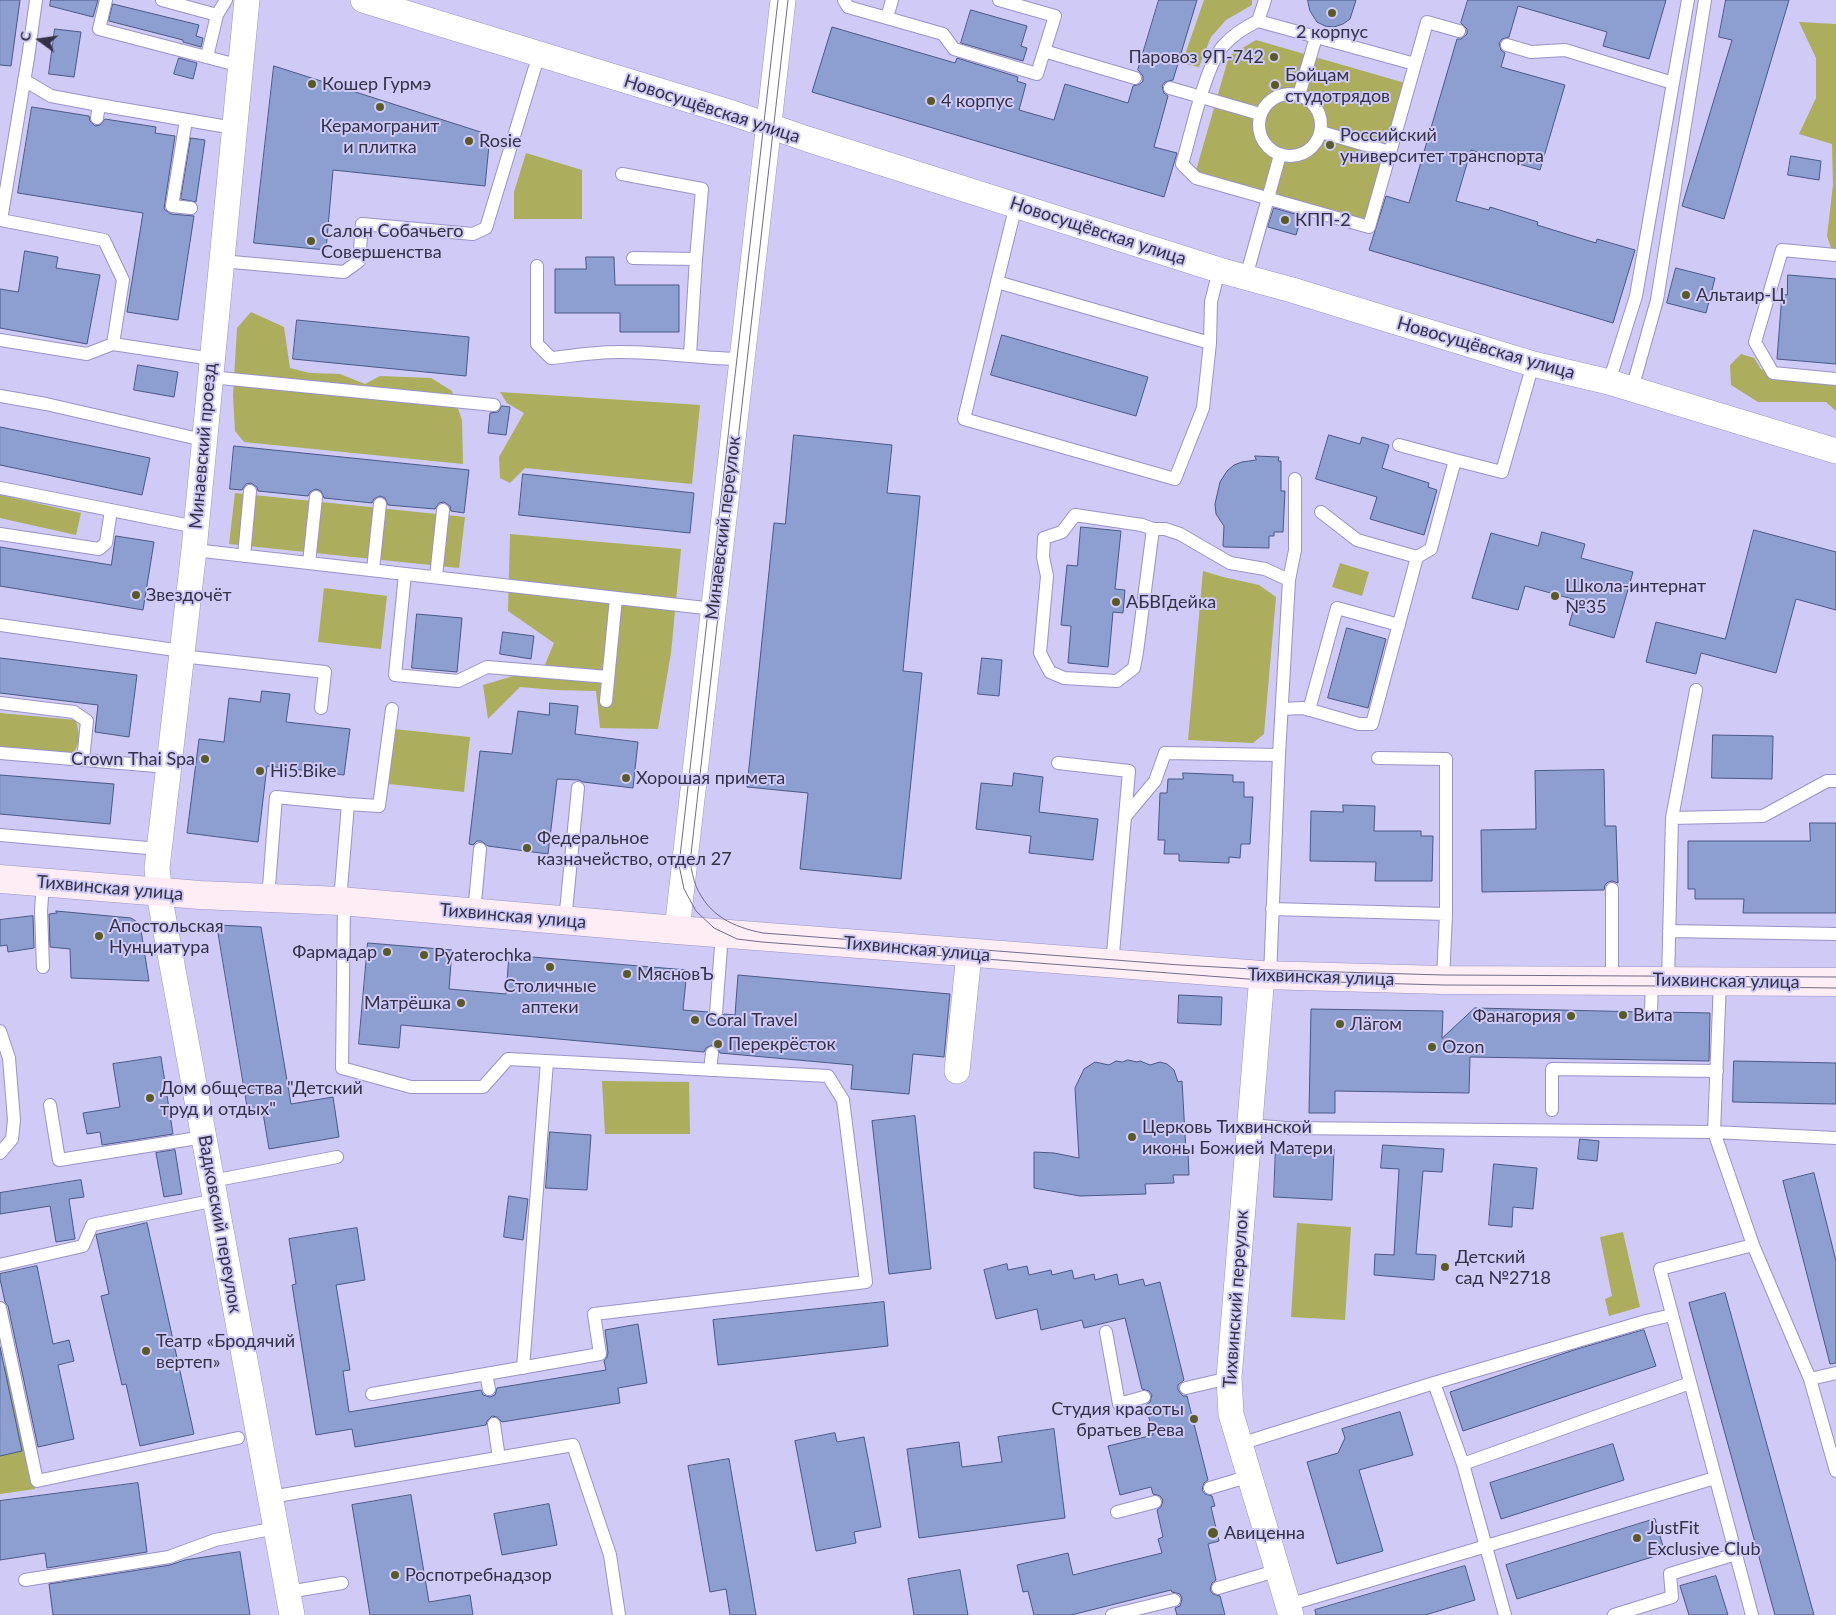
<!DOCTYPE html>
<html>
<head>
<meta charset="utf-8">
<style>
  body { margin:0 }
  #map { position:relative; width:1836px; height:1615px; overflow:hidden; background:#cfcaf6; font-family:Lato,sans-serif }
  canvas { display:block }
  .north { position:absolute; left:15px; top:15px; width:50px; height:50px; -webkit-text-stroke:4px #cfcaf6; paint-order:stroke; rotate:284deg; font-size:14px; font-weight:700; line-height:20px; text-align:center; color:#333146 }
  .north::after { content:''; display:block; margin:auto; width:18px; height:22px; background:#333146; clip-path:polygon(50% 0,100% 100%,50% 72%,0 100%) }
</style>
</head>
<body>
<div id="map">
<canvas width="1836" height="1615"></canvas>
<div class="north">С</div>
</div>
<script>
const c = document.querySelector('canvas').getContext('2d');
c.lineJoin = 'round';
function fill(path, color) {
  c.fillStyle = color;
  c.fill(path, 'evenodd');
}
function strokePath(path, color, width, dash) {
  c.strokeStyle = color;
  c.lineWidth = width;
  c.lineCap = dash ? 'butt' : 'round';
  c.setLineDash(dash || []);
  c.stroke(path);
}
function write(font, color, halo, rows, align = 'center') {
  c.font = font + ' Lato,sans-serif';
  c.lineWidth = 4;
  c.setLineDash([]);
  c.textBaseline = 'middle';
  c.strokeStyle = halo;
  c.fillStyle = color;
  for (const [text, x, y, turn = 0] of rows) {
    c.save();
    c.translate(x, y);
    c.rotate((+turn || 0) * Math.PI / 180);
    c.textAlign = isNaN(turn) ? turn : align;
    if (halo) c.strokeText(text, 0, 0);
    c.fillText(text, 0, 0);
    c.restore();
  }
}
fill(new Path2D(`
  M1204,0h48v5l-26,15 -15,17 -12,30 -17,-4z
  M1799,22l37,2v238l-9,-26 6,-51 -1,-41 -33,-10 17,-36v-40z
  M1256,40l149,43 -41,141 -169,-50 34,-118z
  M526,153l56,17v49h-68v-27z
  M251,312l33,15 6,41 20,5 30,1 25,10 15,-8 51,2 21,13 10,29 1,44 -219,-22 -9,-11 -2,-36 4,-67z
  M1741,354l13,4 7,11 16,8 59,6v28l-10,-9h-68l-27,-17 -1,-20z
  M500,392l200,13 -8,79 -167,-16 -15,15 -10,-5 -1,-21 25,-44 -17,-10z
  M235,493l230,24 -6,51 -230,-24z
  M0,495l81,18 -5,22 -76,-17z
  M510,534l171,15 -10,104 -13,76 -58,-1 -4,-37 -41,-1 -35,-3 -32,32 -5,-34 61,-18 10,-24 -46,-32z
  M1340,563l29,9 -7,24 -30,-9z
  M1203,571l20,6 36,8 17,12 -12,137 -11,9 -65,-3z
  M324,588l63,8 -6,53 -63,-7z
  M0,713l76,7 4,19 -7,16 -73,-8z
  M394,729l76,8 -6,55 -75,-8z
  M602,1081l87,1 1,52h-85z
  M1297,1223l54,4 -6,93 -54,-3z
  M1623,1232l17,75 -31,9 -4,-17 7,-3 -12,-59z
  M0,1365l10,3 25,121 -35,5z`), '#acae5d');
const building = new Path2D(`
  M0,0h20l-9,66 -11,-1z
  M51,0h47l-5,17 -43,-11z
  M1159,0h38l-24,80 -8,2 -3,4 2,7 4,3 -14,51 23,6 -13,44 -352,-105 20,-65 123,36 2,-5 61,19 -1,4 9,3 -7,26 35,10 11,-36 63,19 5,-17 7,-2 3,-3v-5l-5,-6z
  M1308,0h48l-6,19 -7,5 -9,3 -9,-1 -8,-4 -7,-11z
  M1468,0h198l-17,59 -46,-13 4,-14 -89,-26 -9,31 -7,2 -3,4 2,7 4,3 -4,14 64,18 -25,85 -69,-20 -15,51 33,9 1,-3 48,15 -1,3 59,18 1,-4 38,11 -22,73 -244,-73 17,-54 23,7 48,-164h4l6,-5v-5l-6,-6z
  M1726,0h63l-65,219 -42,-13 50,-166 -13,-3z
  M113,4l86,21 -3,11 7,2 -2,9 -18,-5v-2l-74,-19z
  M971,10l56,16 -6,20 6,2 -4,13 -62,-18z
  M55,29l26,3 -7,45 -25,-3z
  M179,58l18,5 -4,16 -19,-5z
  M274,66l216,69 -5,51 -152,-16 -7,80 -72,-7z
  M32,107l57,9 1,5 5,5 5,-1 5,-6 51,8 -1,6 20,3 -11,73 7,5 23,2 -16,104 -51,-8 16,-99 -125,-20z
  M191,138l14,2 -9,62 -15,-3z
  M1791,156l30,5 -2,19 -31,-5z
  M1274,208l28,8 -6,19 -28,-8z
  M25,251l33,6 -2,11 44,7 -13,69 -87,-16v-39l18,3z
  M586,257h28l1,28h64v47h-59v-19h-65v-44h31z
  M1676,268l39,10 -9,35 -39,-10z
  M1788,275l48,4v85l-59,-5 5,-65 5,1z
  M297,320l172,17 -3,39 -173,-17z
  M1002,335l146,42 -12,39 -145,-41z
  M138,365l40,7 -4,25 -40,-7z
  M502,406l8,1 -4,28 -18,-2 2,-20 8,-1z
  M0,427l150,31 -8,37 -142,-30z
  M794,435l98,10 -5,48 33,3 -17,175 19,2 -21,206 -101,-10 8,-76 -61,-6 27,-264 11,1z
  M1329,435l31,9 2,-7 27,8 -7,23 47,15 -1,4 9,3 -13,45 -54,-16 7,-22 -61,-18z
  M234,446l235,24 -5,43 -13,-2 -1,-5 -6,-4 -5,1 -4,6 -47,-4 -3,-7 -5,-2 -6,3 -2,4 -48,-5 -3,-7 -5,-2 -6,3 -2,4 -50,-5 -1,-4 -6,-4 -5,1 -4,6 -12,-1z
  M1255,456l24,1 -1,4h3v30h4l-2,41h-9v4h-5v12l-44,-1 -2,-1 1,-20 -8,-12 -1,-10 5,-22 7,-11 7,-6 8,-3 14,-2z
  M523,474l171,19 -4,40 -171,-18z
  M1081,527l40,4 -6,58 10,1 -2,23 -10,-1 -5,55 -40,-4 3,-37 -10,-1 6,-60 10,1z
  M1754,530l82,22v58l-40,-11 -20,74 -75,-20 -5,21 -50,-12 10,-40 69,17z
  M1542,532l43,12 -4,14 52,14 -19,66 -45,-13 7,-25 -51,-14 -7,24 -46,-12 19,-65 47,13z
  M116,536l38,6 -11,68 -143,-24v-39l111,18z
  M417,614l45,4 -5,54 -45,-4z
  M1347,628l39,11 -18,69 -40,-10z
  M503,632l31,4 -3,23 -31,-5z
  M0,658l137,17 -8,62 -34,-5 3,-27 -98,-12z
  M982,658l20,2 -3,36 -21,-2z
  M262,691l28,3 -4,28 64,7 -6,46 -77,-9 -9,76 -71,-9 12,-94 25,3 5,-44 31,4z
  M550,703l28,3 -3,28 63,8 -5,46 -50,-6 -4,-2 -22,-1 -9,75 -60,-8 -7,-5h-4l-4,4 -4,-1 11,-93 32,3 6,-43 31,4z
  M1713,735l60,1 -1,43 -60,-1z
  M1604,770l1,56h11l2,57 -6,-2 -4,1 -3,3 -1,5 -122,2 -1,-62 55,-1 -1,-58z
  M1014,773l29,4 -4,35 59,7 -5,41 -64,-7 2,-17 -55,-7 5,-46 31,3z
  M1183,773l50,2v7h11v15h9l-3,47h-9l-1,14 -11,-1v6l-50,-2v-7h-15l1,-14h-7l2,-47h7l1,-14h15z
  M0,775l114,9 -4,40 -110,-10z
  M1343,805l32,1 -1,25h47v5h12l-1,45h-57l1,-19 -66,-1 1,-50 32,1z
  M1810,823h26v90h-93l1,-14h-49v-10h-7v-48h122z
  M56,911l75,7 9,6 9,57 -78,-3 -1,-29 -20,-2 -1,-33 8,-1z
  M33,916l1,32 -26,4 -1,-7 -7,1v-26z
  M217,925l44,2 30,177 42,-7 6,40 -70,12 -6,-36 -14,3z
  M368,943l84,7 -3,39 57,5 3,-39 178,15 -4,40 25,2 1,5 6,4 5,-1 4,-6 11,1 3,-40 212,19 -6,63 -31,-3 -4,40 -58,-5 2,-24 -133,-12 -3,-6 -5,-2 -6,3 -2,4 -303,-27 -2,23 -40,-4z
  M1179,995l43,2 -1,28 -43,-2z
  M1475,1008l168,4 3,7 5,1 7,-3 1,-5 51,1 -1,48 -239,-4 -1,36 -134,-2v22h-26l2,-104 132,2 -1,27z
  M161,1057l12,77 -71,11 -2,-13 -13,2 -4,-21 37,-6 -7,-43z
  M1128,1060l9,2 3,-1 10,4 10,-3 7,2 7,6 4,12 4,-1 4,71h2l1,23h-16l1,8 -29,1 1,10 -66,2 -46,-8v-36l20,1 25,5 -4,-70 9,-19 11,-7 14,3 7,-4 6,1z
  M1734,1061l102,2v41l-103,-2z
  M915,1116l16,153 -42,5 -17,-153z
  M550,1132l41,3 -4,55 -41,-2z
  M1580,1139l19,2 -2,20 -19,-2z
  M1276,1145l58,4 -2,51 -58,-3z
  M1383,1145l61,4 -2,23 -19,-1 -7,83 20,1 -2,25 -60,-5 1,-21 19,1 5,-86 -18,-1z
  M175,1150l7,44 -18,3 -8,-44z
  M1494,1164l43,4 -4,41 -20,-2 -1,20 -23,-2z
  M1814,1173l22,88v102l-6,1 -47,-183z
  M81,1180l3,17 -15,2 6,40 -19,3 -6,-36 -50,8v-21z
  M509,1196l19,3 -5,41 -19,-3z
  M147,1223l47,211 -54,12 -14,-62 -4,1 -21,-89 8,-2 -13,-59z
  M357,1228l8,52 -29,5 14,85 -7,1 6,41 132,-22 2,5 7,2 5,-2 2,-7 109,-18 -2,-9 3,-4 1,-4 -3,-23 33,-6 9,59 -29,5 2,15 -118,19 -5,-5 -5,-1 -5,5 -1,4 -131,22 -3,-18 -36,6 -24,-150 4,-1 -7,-45z
  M1007,1264l1,6 19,-4 2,9 22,-5 1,5 20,-5 2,9 20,-5 1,6 22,-6 2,11 24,-6 2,7 15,-4 24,98 -6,5v5l5,6h4l21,84 -4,3 -2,7 3,4 7,2 3,10 -4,1 8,34 -11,3 8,36 -4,3 -2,7 3,4 7,2 5,19h-48l-2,-7 5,-2 2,-7 -2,-5 -8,-2 -1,-2 -100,25h-37l-6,-24 -5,1 -6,-27 51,-12 5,22 89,-22 -4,-14 5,-2 -6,-27 4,-3 2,-7 -3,-4 -7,-2 -2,-7 -31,8 -12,-49 45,-11 -7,-30 4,-3 2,-7 -3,-4 -7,-2 -17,-71 -41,10 -2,-8 -41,10 -4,-21 -41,10 -12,-49z
  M37,1266l16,78 16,-4 5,21 -16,4 16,74 -36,8 -30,-141 -3,-4 -5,-23v-5z
  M1725,1293l89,322h-39l-86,-312z
  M884,1302l4,44 -170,19 -5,-45z
  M1644,1330l12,36 -193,65 -13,-39 124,-42z
  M0,1347l22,104 -22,5z
  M1400,1412l13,43 -54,15 24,81 -46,13 -30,-102 31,-9 7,-15 -3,-9z
  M1054,1429l11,89 -146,20 -12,-89 52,-7 3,25 40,-5 -4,-25z
  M835,1433l2,9 27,-5 17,90 -27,5 2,11 -40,8 -21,-110z
  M1613,1444l11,36 -123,39 -11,-36z
  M729,1459l22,126 5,30h-26l-4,-26 -16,3 -22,-126z
  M138,1483l9,69 -100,16 -2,-15 -45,7v-59z
  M411,1495l18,107 41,-7 3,20h-103l-18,-110z
  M549,1504l8,41 -55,10 -8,-41z
  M1655,1519l10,34 -148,46 -11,-34z
  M240,1552l10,63h-197l-4,-31 121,-19 15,-5z
  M1465,1566l10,34 -50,15h-109l-1,-5z
  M960,1570l8,45h-54l-6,-36z
  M1716,1576l12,39h-39l-9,-29z`);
fill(building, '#8d9ed0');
strokePath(building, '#4a5886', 1);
const lane = new Path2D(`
  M36,0l-8,58 -27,162 103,20 19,40 -10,64
  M106,0l-7,29 142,37
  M162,0l55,15
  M844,0l4,7 39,11 5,-18
  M887,18l56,16 11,15 83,25 18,-58 -56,-16
  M1258,21l7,-21
  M1507,45l24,7 34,-2 108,33 15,-83
  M1044,51l91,27
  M207,57l10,-42 9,-15
  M1415,64l-157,-43c-13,6 -24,13 -34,24 -19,20 -33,90 -42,119l14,14 173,49 58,-205 32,9
  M24,80l27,16 48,9
  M1170,88l90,26
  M1259 125a31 31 0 1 1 62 0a31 31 0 1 1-62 0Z
  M1299,95l17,-58
  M97,118l2,-13 135,23
  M186,120l-14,86 19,2
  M1321,132l69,20
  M622,174l80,15 -6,70
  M1836,255l-54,-5 -27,92 18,31 63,6
  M633,258l63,1 -6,96
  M221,261l123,11 15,-11 3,-37 111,10 13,-6 53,-174
  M537,266v78l14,14c21,-2 44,-6 65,-6 43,-1 85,7 127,7
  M1246,277l34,-122
  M997,282l19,-77
  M0,340l87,14 26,-10 99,15
  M1210,343l-213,-61 -33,137 211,60 28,-71 7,-65 1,-41 8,-32
  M210,377l284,28
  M1609,382l27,-86 37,-213
  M1632,389l25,-89 48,-300
  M0,396l46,8 157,36
  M1399,445l56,15 -24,89 -14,8
  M1455,460l47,12 31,-108
  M0,488l196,39
  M1153,529l-16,123 -3,16 -17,13 -53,-3 -14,-6 -10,-19 7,-77 -4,-19 1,-19 18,-6 13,-17 67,10 11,4h12l15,5 50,29 35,6 24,11 -10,175 -9,221
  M0,534l99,15 7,-6 5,-33
  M194,550l520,59
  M244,556l6,-65
  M309,563l7,-66
  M373,570l7,-66
  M405,574l-10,101 63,6 29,-14 121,10
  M436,577l7,-67
  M1289,580l6,-30v-71
  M0,625l182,26
  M181,656l144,16 -4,36
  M606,701l10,-103
  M0,703l74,9 13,9 -4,39
  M1282,709l21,-1 56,16h13l45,-167 -60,-17 -36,-28
  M1309,710l28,-102 62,17
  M0,753l168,14
  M1378,758l68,1v155l-3,66
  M1058,763l71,8 -17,194
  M348,804l31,2 13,-97
  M1125,817l30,-36 10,-28 114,2
  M1672,818l91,-2 64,-35h9
  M0,835l159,14
  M1612,889v92
  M268,899l8,-102 72,7 -8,97
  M344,902l-2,166 69,19h72l25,-28 320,17 15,24 23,182 -272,32 6,40 -228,40
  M1272,909l174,5
  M474,913l6,-64
  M565,921l13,-133
  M1669,931l167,3
  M43,967l-2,-56 2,-29
  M1668,981l4,-163 24,-128
  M1720,981l-6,151 39,113 57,134 26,92
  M1651,1012l1,-31
  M716,1013l6,-80
  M0,1031l9,27 5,62 -2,19 -12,14
  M710,1070l2,-17
  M50,1105l9,55 145,-23
  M1552,1110v-41l165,2
  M1249,1125l37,3 428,4 122,6
  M212,1181l125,-24
  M0,1265l83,-19 9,-21 124,-25
  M0,1308l37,173 201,-43
  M1106,1332l13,72 25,-7
  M523,1368l24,-306
  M486,1374l3,15
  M1810,1379l26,-6
  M1434,1383l212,-62 26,-6
  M1186,1388l43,-10
  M494,1424l5,34
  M1240,1444l194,-61 29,81 42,151
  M1463,1464l227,-81
  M1210,1488l40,-12
  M271,1497l302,-52 37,110 9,60
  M1117,1512l38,-10
  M25,1580l144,-23 46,-17 61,-12
  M1218,1588l61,-18
  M288,1592l54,-9
  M1288,1605l427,-127
  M1112,1615l62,-15
  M1614,1615l58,-18 -2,-23 66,-20
  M1752,1615l-92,-346 93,-24`);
const street = new Path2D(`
  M247,0l-53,550 -37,318 4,37 131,710
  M363,0l369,113 75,26 412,131 73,20 241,74 76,18 227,69
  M677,930l106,-930
  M1262,975l-33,403 2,36 60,201
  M957,1071l12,-117`);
const secondary = new Path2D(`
  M0,879l200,16 140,6 337,29 585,45 181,5 393,2`);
strokePath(lane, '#9993c7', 14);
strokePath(street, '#9993c7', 26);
strokePath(secondary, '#9993c7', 29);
strokePath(lane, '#fff', 12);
strokePath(street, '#fff', 25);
strokePath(secondary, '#feedf4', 28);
strokePath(new Path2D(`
  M778,0l-99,865 5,24 12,22 18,17 23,11 25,3 499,38 182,5 225,1 168,2
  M788,0l-98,863c2,7 3,16 6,23 13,30 37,41 67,47l417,32 90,5 173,5 393,2`), '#706c8a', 1);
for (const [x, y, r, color] of [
  [1332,13,5,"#595a27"],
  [1274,57,5,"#595a27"],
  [312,84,5,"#595a27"],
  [1275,85,5,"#595a27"],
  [931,101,5,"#595a27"],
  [380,107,5,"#595a27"],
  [469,141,5,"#595a27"],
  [1330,145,5,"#595a27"],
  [1285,220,5,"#595a27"],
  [311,241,5,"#595a27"],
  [1686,295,5,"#595a27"],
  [136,595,5,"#595a27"],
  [1555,596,5,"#595a27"],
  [1116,602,5,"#595a27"],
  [205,759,5,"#595a27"],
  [260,771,5,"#595a27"],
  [626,778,5,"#595a27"],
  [527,848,5,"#595a27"],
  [99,936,5,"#595a27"],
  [387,952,5,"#595a27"],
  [424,955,5,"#595a27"],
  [550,967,5,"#595a27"],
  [627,974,5,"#595a27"],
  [461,1003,5,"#595a27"],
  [1623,1015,5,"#595a27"],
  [1571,1016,5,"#595a27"],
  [695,1020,5,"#595a27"],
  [1340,1024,5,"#595a27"],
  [718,1044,5,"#595a27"],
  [1432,1047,5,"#595a27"],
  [150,1098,5,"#595a27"],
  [1132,1137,5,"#595a27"],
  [1445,1267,5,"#595a27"],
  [146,1351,5,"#595a27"],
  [1194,1419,5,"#595a27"],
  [1213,1533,6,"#595a27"],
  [1637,1538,5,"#595a27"],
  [395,1575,5,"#595a27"]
]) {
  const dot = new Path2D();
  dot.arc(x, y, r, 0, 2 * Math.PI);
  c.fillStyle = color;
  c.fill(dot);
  strokePath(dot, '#cfcaf6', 2);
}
write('18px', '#333146', '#cfcaf6', [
  ["2 корпус",1332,32,"center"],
  ["Паровоз 9П-742",1264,57,"right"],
  ["Бойцам",1285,75],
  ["студотрядов",1285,96],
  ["Кошер Гурмэ",322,84],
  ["4 корпус",941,101],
  ["Керамогранит",380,126,"center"],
  ["и плитка",380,147,"center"],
  ["Российский",1340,135],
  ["университет транспорта",1340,156],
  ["Rosie",479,141],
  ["КПП-2",1295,220],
  ["Салон Собачьего",321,231],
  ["Совершенства",321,252],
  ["Альтаир-Ц",1696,295],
  ["Школа-интернат",1565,586],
  ["№35",1565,607],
  ["Звездочёт",146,595],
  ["АБВГдейка",1126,602],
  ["Crown Thai Spa",195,759,"right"],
  ["Hi5.Bike",270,771],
  ["Хорошая примета",636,778],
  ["Федеральное",537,838],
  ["казначейство, отдел 27",537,859],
  ["Апостольская",109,926],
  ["Нунциатура",109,947],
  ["Фармадар",377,952,"right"],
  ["Pyaterochka",434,955],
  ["МясновЪ",637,974],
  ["Столичные",550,986,"center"],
  ["аптеки",550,1007,"center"],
  ["Матрёшка",451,1003,"right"],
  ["Вита",1633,1015],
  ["Фанагория",1561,1016,"right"],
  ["Coral Travel",705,1020],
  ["Лäгом",1350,1024],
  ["Перекрёсток",728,1044],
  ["Ozon",1442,1047],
  ["Дом общества \"Детский",160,1088],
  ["труд и отдых\"",160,1109],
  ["Церковь Тихвинской",1142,1127],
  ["иконы Божией Матери",1142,1148],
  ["Детский",1455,1257],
  ["сад №2718",1455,1278],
  ["Театр «Бродячий",156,1341],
  ["вертеп»",156,1362],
  ["Студия красоты",1184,1409,"right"],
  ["братьев Рева",1184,1430,"right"],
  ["JustFit",1647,1528],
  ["Exclusive Club",1647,1549],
  ["Авиценна",1224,1533],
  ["Роспотребнадзор",405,1575]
], 'left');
write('18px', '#333146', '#cfcaf6', [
  ["Новосущёвская улица",712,109,18],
  ["Новосущёвская улица",1098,231,18],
  ["Новосущёвская улица",1486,348,16],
  ["Минаевский проезд",203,446,-85],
  ["Минаевский переулок",723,528,-83],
  ["Тихвинская улица",110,888,5],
  ["Тихвинская улица",513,916,5],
  ["Тихвинская улица",917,949,5],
  ["Тихвинская улица",1321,977,2],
  ["Тихвинская улица",1726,981,1],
  ["Вадковский переулок",220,1224,80],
  ["Тихвинский переулок",1236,1299,-86]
]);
</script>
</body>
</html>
